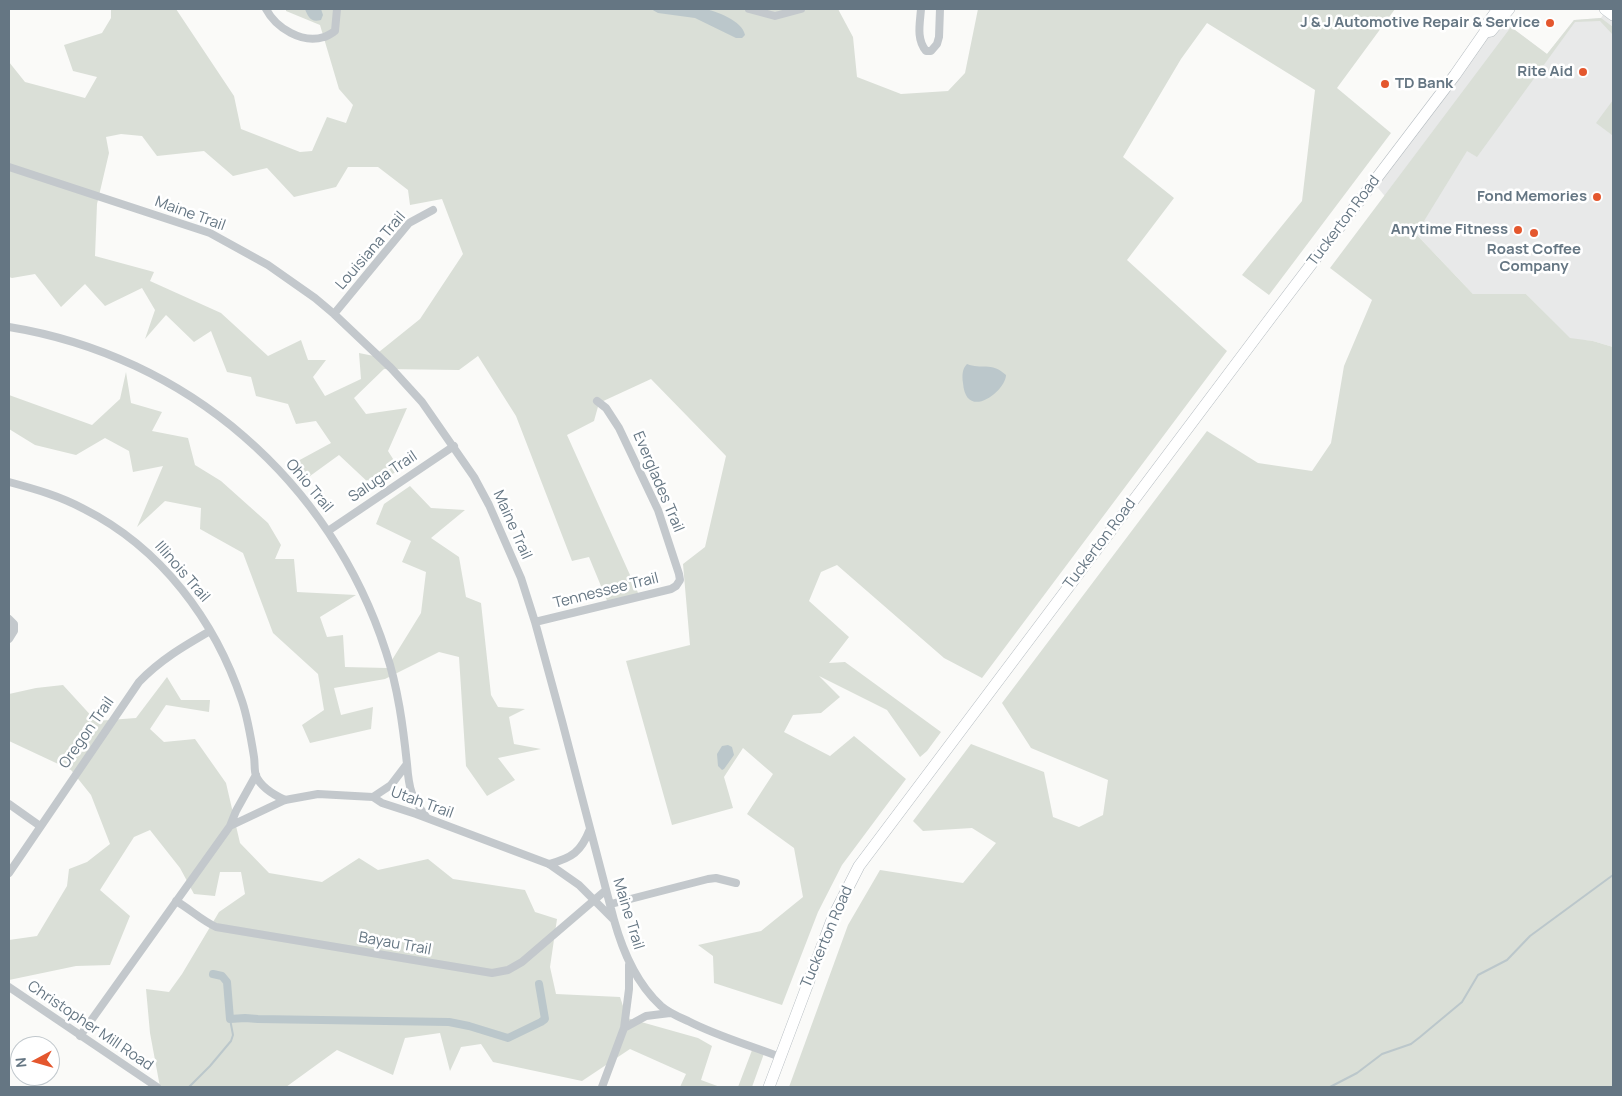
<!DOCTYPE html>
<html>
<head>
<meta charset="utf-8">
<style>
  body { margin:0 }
  #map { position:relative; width:1622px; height:1096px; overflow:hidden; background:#fafaf8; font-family:Manrope,sans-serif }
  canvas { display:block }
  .frame { position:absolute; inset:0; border:10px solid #657683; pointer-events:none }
  .north { position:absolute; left:10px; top:1036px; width:50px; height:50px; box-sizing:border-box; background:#fff; border:1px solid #c1c8cd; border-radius:50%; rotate:264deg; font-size:14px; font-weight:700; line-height:20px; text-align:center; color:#657683 }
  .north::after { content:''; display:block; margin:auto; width:18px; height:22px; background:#e4572e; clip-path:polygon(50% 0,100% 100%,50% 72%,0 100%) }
</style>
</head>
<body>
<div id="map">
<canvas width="1622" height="1096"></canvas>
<div class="frame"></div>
<div class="north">N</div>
</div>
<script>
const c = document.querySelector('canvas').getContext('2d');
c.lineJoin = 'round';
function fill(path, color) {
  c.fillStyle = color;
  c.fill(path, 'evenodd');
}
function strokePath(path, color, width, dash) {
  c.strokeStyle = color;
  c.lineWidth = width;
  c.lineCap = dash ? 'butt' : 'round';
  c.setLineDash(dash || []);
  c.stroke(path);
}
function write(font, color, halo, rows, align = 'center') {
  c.font = font + ' Manrope,sans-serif';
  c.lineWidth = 5;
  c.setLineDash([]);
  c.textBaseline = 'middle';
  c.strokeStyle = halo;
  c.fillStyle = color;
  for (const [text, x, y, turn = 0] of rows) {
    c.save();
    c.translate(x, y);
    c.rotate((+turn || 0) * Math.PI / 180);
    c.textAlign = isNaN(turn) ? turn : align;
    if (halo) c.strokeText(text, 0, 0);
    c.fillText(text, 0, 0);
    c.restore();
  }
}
fill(new Path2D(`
  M1607,9l6,1v337l-20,-6 -23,-2 -44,-45h-53l-57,-60 -42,-51 126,-164 47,35 27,-34 27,-2z`), '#e8e9e9');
fill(new Path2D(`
  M111,9h65l58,87 7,33 59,23 12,-1 15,-34 19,6 7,-18 -14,-16 -19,-64 -34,-14v-2h552l15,28 4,40 44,17 47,-3 17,-18 13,-64h417l-58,79 54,45 -122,162 -27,-20 60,-74 13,-111 -108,-67 -26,36 -58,98 51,41 -47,62 100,91 -245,327 -38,-20 -107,-93 -16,7 -12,29 40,36 -20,26 16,-1 96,70 -14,19 -7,6 -33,-47 -68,-34 21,21 -19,16 -28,2 -9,17 46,24 24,-20 52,43 -64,86 -24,47 -36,93 -68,-22 -1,-27 -15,-11 63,-14 42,-34 -9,-49 -47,-34 26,-40 -30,-26 -19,29 9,31 -61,17 -46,-164 64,-16 -7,-81 22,-17 21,-91 -75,-77 -52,24 -5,18 -27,14 72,160 -31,8 -19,-46 -17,4 -56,-145 -38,-60 -19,14 -75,-1 -30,29 12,16 41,-6 -19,43 12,19 -29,15 -32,-30 -40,29 -3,-22 35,-19 -15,-22 -20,3 -8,-20 -32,-8 -5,-19 -24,-5 -16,-41 -17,11 -28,-27 -21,24 10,-29 -13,-22 -37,18 -20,-22 -24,23 -26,-33 -23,4 -3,-1v-215l16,20 60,16 12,-21 -24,-6 -9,-26 38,-12 9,-15zM121,134l21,2 15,20 47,-5 29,25 34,-8 27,29 42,-10 12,-20h30l30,23 2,15 32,-6 21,55 -43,65 -46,37 -15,-3 2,26 -36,17 -12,-19 13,-17h-18l-7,-20 -33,16 -47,-43 -71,-32 4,-9 -59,-16 2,-52 12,-51 -3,-16z
  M1601,18l12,9v8l-13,-14 -25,1 -98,135 -10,-6 -51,83 57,60h53l44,44 23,3 20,6v740h-824l59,-162 32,-55 83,13 33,-40 -24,-15 -49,3 -10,-10 58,-77 73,28 9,45 26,10 24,-12 5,-35 -77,-32 -29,-45 205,-272 51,32 54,8 19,-28 13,-77 28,-66 -42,-32 181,-241 36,27 27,-34z
  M1613,100v33l-1,2 -16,-12z
  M126,372l5,31 31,9 -10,19 36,7 7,27 26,16 47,42 13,22 -6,14h19l3,33 59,3 -36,22 7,20 16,-2 2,32 42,1 34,-55 5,-41 -24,-10 9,-21 -35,-17 8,-20 26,-18 21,22 34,2 -34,28 28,19 7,40 15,6 10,92 7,12 27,2 -16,8 5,27 27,5 -43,9 17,22 -28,16 -21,-30 -7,-109 -20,-5 -54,27 -51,9 7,27 32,-8 -2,22 -61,14 -8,-18 22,-15 -6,-36 -45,-41 -30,-80 -43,-24 1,-21 -36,-7 -28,26 26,-61 -30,6 -4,-21 -24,-13 -29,17 -41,-10 -26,-16v-34l83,30 28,-26z
  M167,677l14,23h29l-1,12 -43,-7 -16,24 14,13 31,-3 31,44 14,60 29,30 53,9 37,-24 19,12 50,-11 25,20 72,11 10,22 22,7 -7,48 6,27 64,3 7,21 71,20 14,8 -11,34 19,7h-40l6,-13 -56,-25 -48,32 -89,-19 -12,-18 -20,3 -11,24 -10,-38 -35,5 -12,37 -56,-25 -51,37h-126l-10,-54 -4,-44 23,3 13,-18 37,-62 26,-18 -4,-22h-21l-5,24 -21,-2 -14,-26 -30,-38 -16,7 -34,53 30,26 -20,49 -34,1 -67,14v-40l28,-4 30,-50 2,-17 18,-7 23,-18 -19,-49 -20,-25 -62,-29v-47l27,-6 27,-3 33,36 40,-3z
  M754,1045l12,3 -14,39h-14z`), '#dadfd7');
fill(new Path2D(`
  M305,9h16l2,6 -2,5c-10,3 -13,-3 -16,-11z
  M651,9c17,0 35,-2 52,0 12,1 40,12 42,26l-3,3h-6l-41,-20 -37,-5z
  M967,364c14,6 24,-3 39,11 0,16 -40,47 -43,8 -1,-7 -1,-14 4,-19z
  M728,745l4,2 2,8 -10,14 -2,1 -4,-4 -1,-12 5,-8z`), '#bbc7cb');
strokePath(new Path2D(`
  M189,1087l21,-21 21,-25 2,-6 -3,-16
  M1330,1087l27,-14 25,-19 29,-10 9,-7 42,-35 16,-27 29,-15 23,-24 83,-61`), '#bbc7cb', 2);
strokePath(new Path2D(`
  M213,974l9,2 5,6 3,37 15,-1 13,1 191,3 20,4 39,12 33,-16 4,-3 -6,-35`), '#bbc7cb', 8);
const secondary = new Path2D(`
  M1605,9l8,6
  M1485,32l6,-1 18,-22
  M769,1087l64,-170 26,-51 416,-554 180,-237 30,-43v-5l13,-18`);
strokePath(secondary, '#b3babf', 12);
strokePath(new Path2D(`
  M266,9c10,19 36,35 58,28 4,-1 8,-4 11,-6l2,-22
  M749,9l26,7 26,-7
  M921,9c-1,14 -5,30 5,42h5l6,-7 2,-7 1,-28
  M9,167l201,66 58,32 47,33 19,16 57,54 31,34 52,75 15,28 32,73 14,44 27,99 52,199c9,32 22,63 47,86 8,7 18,11 27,15 29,15 61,24 92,36
  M334,314l75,-91 24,-13
  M9,327c178,29 322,154 377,325 12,36 17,74 21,112l-16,21 -18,12
  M9,482c26,7 51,14 75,27 77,39 131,111 158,192 6,18 9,37 12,56 1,6 0,13 2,19 5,11 18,19 29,24
  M328,531l126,-85
  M9,619l5,5v7l-5,8
  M535,622l136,-33 5,-3 4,-6 -1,-6 -21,-64 -39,-82 -13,-20 -9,-7
  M407,764c2,26 4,33 20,54
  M9,804l31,22
  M230,826l6,-15 20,-36
  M549,864c23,-6 32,-12 41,-35
  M9,873l130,-191c21,-22 45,-36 71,-51
  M176,901c14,8 25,19 40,26l276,46 16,-3 14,-8 84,-72
  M611,904l97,-25 8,-1 20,5
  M629,965v24l-5,39 22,-12 24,-3
  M9,987l148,100
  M80,1036l150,-210 55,-26 33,-6 55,3 9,6 34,11 133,50 30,21 35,35
  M602,1087l22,-59`), '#c3c8cc', 8);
strokePath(secondary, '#fff', 11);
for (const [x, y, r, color] of [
  [1550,23,5,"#e4572e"],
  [1583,72,5,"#e4572e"],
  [1385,84,5,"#e4572e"],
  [1597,197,5,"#e4572e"],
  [1518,230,5,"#e4572e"],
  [1534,233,5,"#e4572e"]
]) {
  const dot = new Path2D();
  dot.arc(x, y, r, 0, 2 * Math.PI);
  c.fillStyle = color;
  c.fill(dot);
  strokePath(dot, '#fff', 2);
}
write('bold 15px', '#657683', '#fff', [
  ["J & J Automotive Repair & Service",1540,23],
  ["Rite Aid",1573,72],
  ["TD Bank",1395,84,"left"],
  ["Fond Memories",1587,197],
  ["Anytime Fitness",1508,230],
  ["Roast Coffee",1534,250,"center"],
  ["Company",1534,267,"center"]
], 'right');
write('15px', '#657683', '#fff', [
  ["Maine Trail",190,214,20],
  ["Tuckerton Road",1344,221,-53],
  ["Louisiana Trail",371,251,-49],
  ["Saluga Trail",383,477,-34],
  ["Everglades Trail",658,482,67],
  ["Ohio Trail",309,486,50],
  ["Maine Trail",512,525,66],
  ["Tuckerton Road",1100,544,-53],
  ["Illinois Trail",182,572,49],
  ["Tennessee Trail",606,591,-14],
  ["Oregon Trail",87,733,-55],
  ["Utah Trail",422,803,20],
  ["Maine Trail",628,914,73],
  ["Tuckerton Road",827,937,-67],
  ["Bayau Trail",395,944,10],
  ["Christopher Mill Road",90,1026,34]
]);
</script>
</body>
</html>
